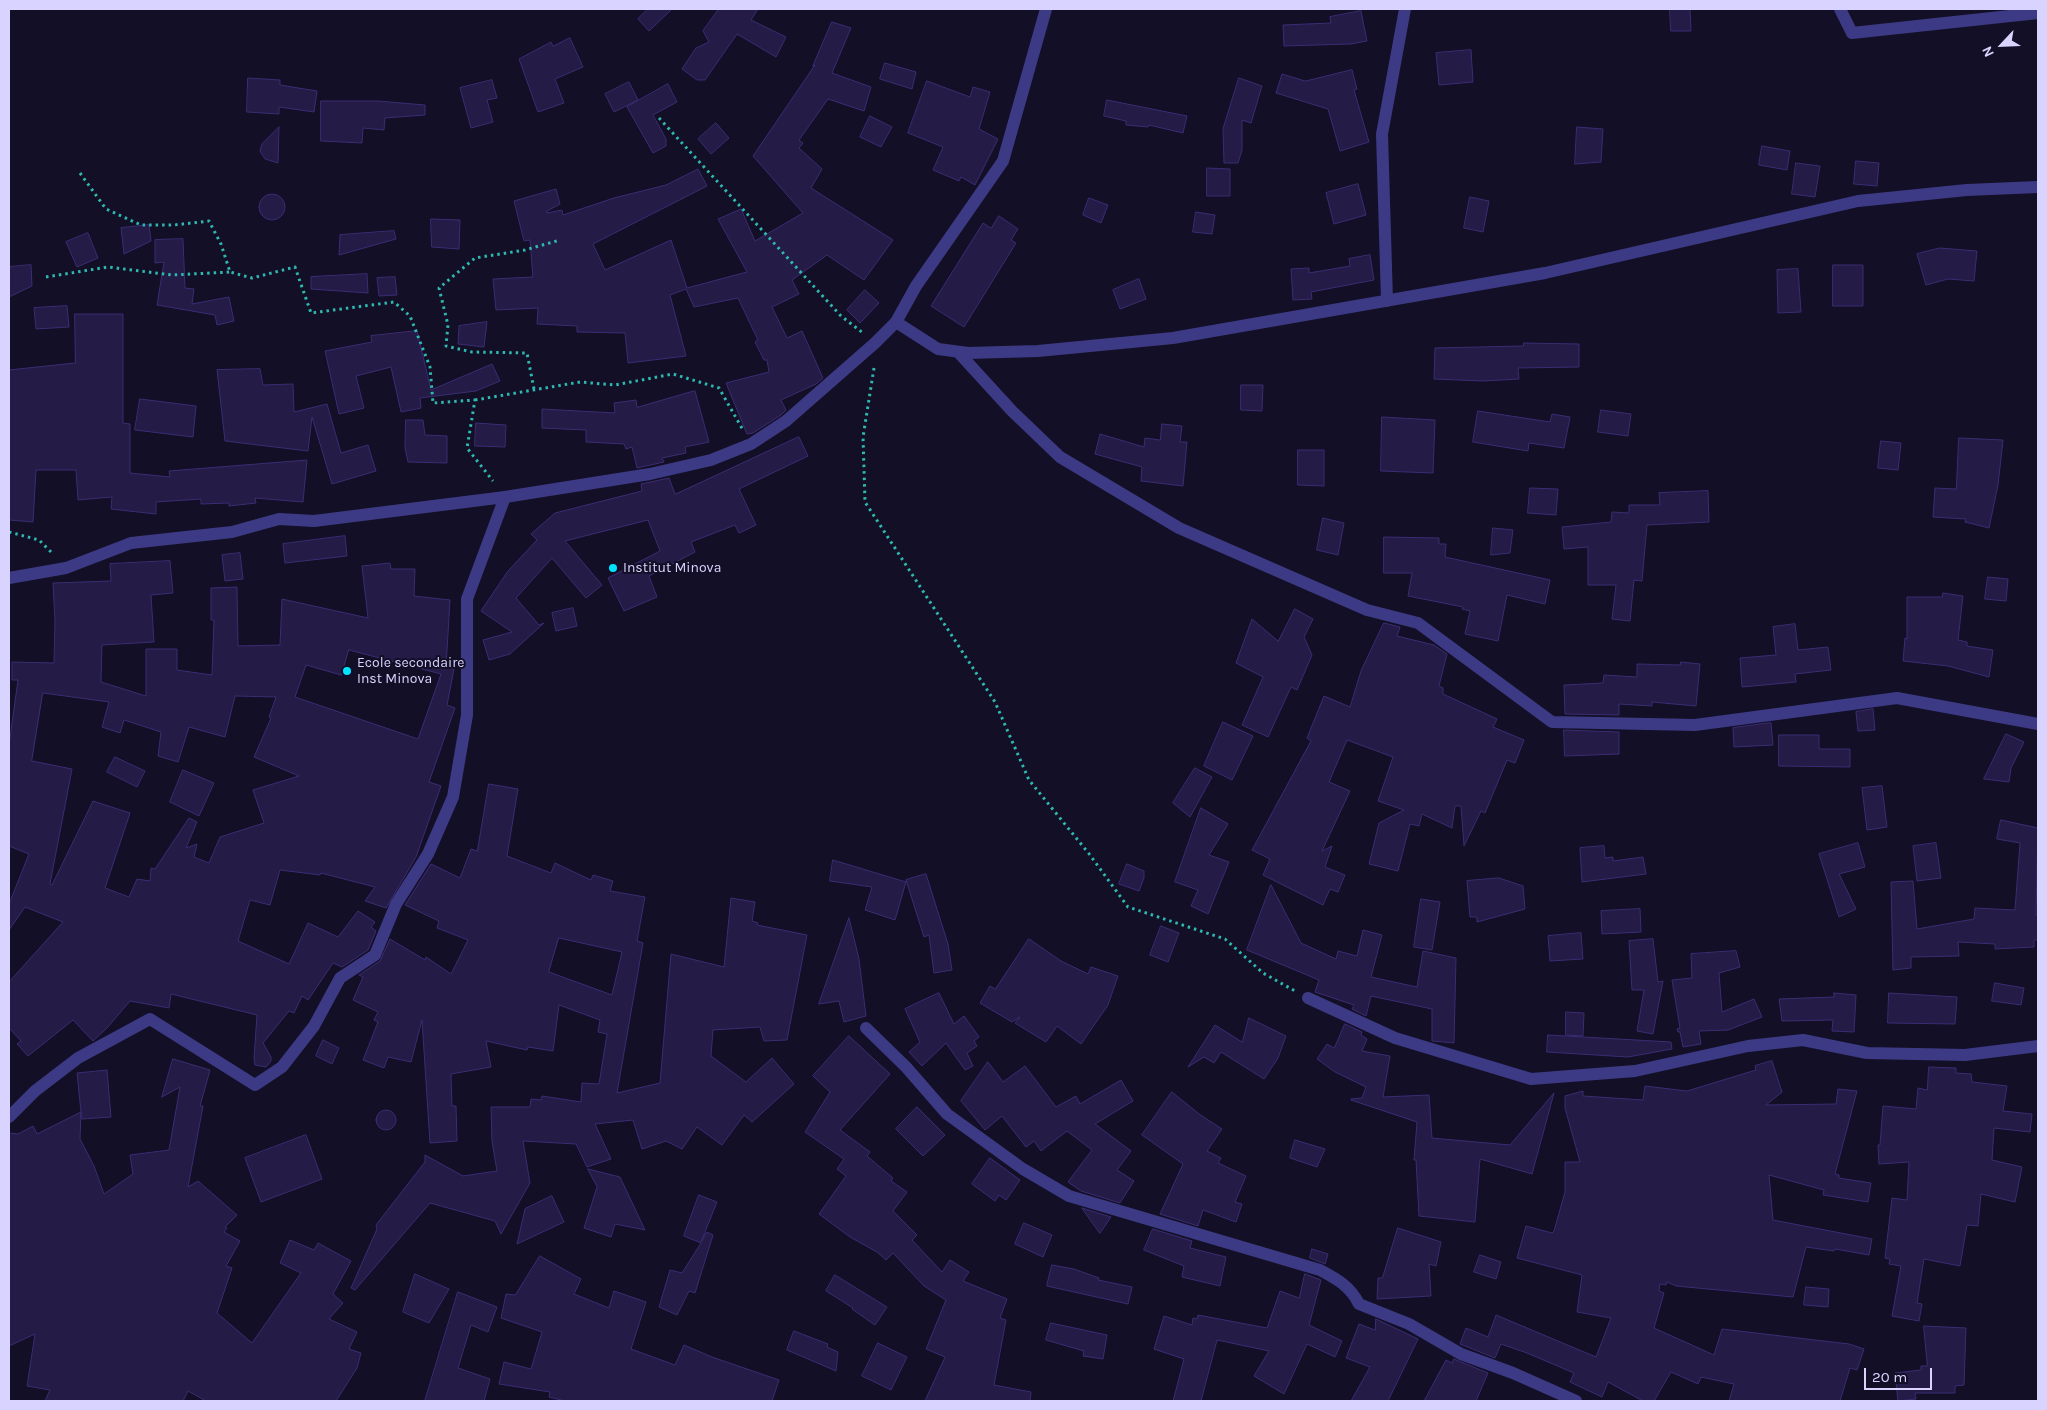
<!DOCTYPE html>
<html>
<head>
<meta charset="utf-8">
<style>
  body { margin:0 }
  #map { position:relative; width:2047px; height:1410px; overflow:hidden; background:#130f26; font-family:Karla,sans-serif }
  canvas { display:block }
  .frame { position:absolute; inset:0; border:10px solid #d9d4ff; pointer-events:none }
  .north { position:absolute; left:1977px; top:20px; width:50px; height:50px; -webkit-text-stroke:4px #130f26; paint-order:stroke; rotate:245deg; font-size:14px; font-weight:700; line-height:20px; text-align:center; color:#d9d4ff }
  .north::after { content:''; display:block; margin:auto; width:18px; height:22px; background:#d9d4ff; clip-path:polygon(50% 0,100% 100%,50% 72%,0 100%) }
  .scale { position:absolute; left:1864px; top:1368px; width:68px; height:22px; box-sizing:border-box; border:2px solid #d9d4ff; border-top:0; padding-left:6px; font-size:15px; line-height:18px; white-space:nowrap; color:#d9d4ff; -webkit-text-stroke:4px #130f26; paint-order:stroke }
</style>
</head>
<body>
<div id="map">
<canvas width="2047" height="1410"></canvas>
<div class="frame"></div>
<div class="north">N</div>
<div class="scale">20 m</div>
</div>
<script>
const c = document.querySelector('canvas').getContext('2d');
c.lineJoin = 'round';
function fill(path, color) {
  c.fillStyle = color;
  c.fill(path, 'evenodd');
}
function strokePath(path, color, width, dash) {
  c.strokeStyle = color;
  c.lineWidth = width;
  c.lineCap = dash ? 'butt' : 'round';
  c.setLineDash(dash || []);
  c.stroke(path);
}
function write(font, color, halo, rows, align = 'center') {
  c.font = font + ' Karla,sans-serif';
  c.lineWidth = 4;
  c.setLineDash([]);
  c.textBaseline = 'middle';
  c.strokeStyle = halo;
  c.fillStyle = color;
  for (const [text, x, y, turn = 0] of rows) {
    c.save();
    c.translate(x, y);
    c.rotate((+turn || 0) * Math.PI / 180);
    c.textAlign = isNaN(turn) ? turn : align;
    if (halo) c.strokeText(text, 0, 0);
    c.fillText(text, 0, 0);
    c.restore();
  }
}
const building = new Path2D(`
  M648,9h24l-23,22 -11,-12z
  M719,9h39l-7,11 35,17 -10,20 -39,-23 -32,46h-8l-15,-11 14,-21 13,-6 -6,-11z
  M1670,9h20l1,22h-20z
  M1361,11l6,30 -16,3 -67,2 -1,-21 48,-2 -1,-6z
  M832,22l19,6 -19,45 39,14 -7,24 -36,-12 -29,41 4,3 -4,5 23,21 -11,19 82,52 -29,40 -37,-25 -35,25 7,14 -27,13 15,31 15,-7 21,47 -7,6 -35,16 5,10 -5,5 -28,18 -6,1 -21,-51 43,-11 -2,-12h-3l-9,-18 3,-2 -20,-42 -44,9 -8,-18 -16,6 16,61 -58,7 -3,-30 -48,-1v-6l-40,-2 1,-16 -42,2 -3,-31 40,-2 -3,-37 -6,1 -10,-40 42,-12 4,15 -13,7v2l15,-3 1,5 51,-17 52,-13 32,-16 9,17 -114,58 12,26 66,-30 16,48 60,-16 -29,-53 23,-10 14,32 48,-28 -50,-57 62,-91 -2,1z
  M570,38l13,29 -28,12 9,24 -26,9 -19,-53 32,-17 2,4z
  M1471,50l2,32 -34,3 -3,-32z
  M885,63l31,9 -4,17 -32,-10z
  M1352,70l5,19 -3,1 15,52 -29,9 -12,-42 -52,-16 6,-19 23,7z
  M248,78l32,2v5l37,6 -3,21 -35,-5v7l-32,-2z
  M1239,78l23,8 -11,37 -9,-3v30l-4,13h-14l-1,-34z
  M492,80l5,18 -10,2 6,22 -22,6 -11,-40z
  M927,81l43,16 3,-10 17,5 -11,37 19,10 -23,46 -14,-8 -2,4 -26,-11 10,-23 -35,-14z
  M629,82l9,18 -24,12 -9,-18z
  M668,84l9,18 -24,13 13,24v7l-13,7 -26,-46z
  M1107,100l80,16 -4,17 -34,-8 -1,2 -22,-2v-4l-22,-5z
  M321,101h57l47,4v10l-40,3 -1,12 -21,-2 -1,15 -41,-2z
  M870,116l22,11 -11,20 -21,-10z
  M716,123l13,15 -18,16 -13,-15z
  M279,127l-1,36 -13,-4 -5,-8 2,-7z
  M1577,127l26,2 -2,33 -26,2z
  M1762,146l28,5 -3,19 -28,-5z
  M1856,161l23,2 -2,23 -23,-2z
  M1796,163l24,3 -5,31 -23,-3z
  M1207,168l23,1v27h-23z
  M1358,184l8,31 -32,9 -8,-31z
  M259 207a13 13 0 1 1 26 0a13 13 0 1 1-26 0Z
  M1470,197l19,4 -6,31 -19,-4z
  M1089,198l19,7 -7,18 -18,-8z
  M1196,212l19,3 -3,19 -19,-2z
  M999,216l19,13 -7,11 5,3 -52,84 -33,-21 52,-83 8,5z
  M431,219l29,1 -1,29 -27,-2z
  M149,225l2,16 -27,13 -3,-26z
  M394,231l2,8 -57,16 1,-20z
  M88,233l10,25 -21,9 -11,-25z
  M183,239l2,49 9,1 -2,15 37,-7 5,24 -17,4 -2,-10 -58,-10 7,-43 -9,1v-23z
  M1940,248l37,3 -3,30 -26,-2 -22,6 -9,-31z
  M1370,255l4,25 -63,12 1,7 -19,1 -2,-31 18,-1v5l41,-7 -1,-7z
  M31,265l1,21 -23,11v-30z
  M1833,265h30v41h-30z
  M1798,269l3,43 -23,1 -1,-43z
  M367,274l1,19 -57,-4v-12z
  M395,277l2,18 -18,1 -2,-18z
  M1139,279l7,20 -26,10 -7,-19z
  M865,290l14,13 -19,20 -13,-13z
  M67,306l2,21 -33,2 -2,-21z
  M75,314h48v109l7,1v49l40,4 -1,-6 138,-11 -4,42 -48,-4 1,5 -27,3v-3l-28,1v-5l-45,3v12l-45,-5 1,-12 -34,3 -2,-30h-40l-3,52 -24,-2v-150l66,-7z
  M487,322l-3,25 -26,-3 1,-18z
  M417,331l14,59 61,-26 8,17 -24,10 -56,7 1,10 -20,4 -10,-45 -35,9 8,32 -25,6 -14,-63 47,-9 -1,-6z
  M1524,343l55,1v23l-61,1 1,11 -36,2 -49,-2 1,-31 88,-2z
  M260,369l3,16 30,-1 1,28 33,-8 14,49 27,-8 8,26 -44,13 -20,-67 -4,34 -83,-10 -8,-71z
  M1241,385h22l-1,26 -21,-1z
  M695,391l14,51 -24,5 1,6 -24,5 2,4 -27,6 -5,-21 -6,2 -2,-5 -38,-2v-12l-44,-2v-19l73,4 -1,-10 22,-3 1,7z
  M140,399l56,7 -3,31 -58,-7z
  M1601,410l30,4 -3,22 -30,-4z
  M1478,411l72,11 2,-8 18,3 -6,31 -35,-5 -1,8 -55,-9z
  M1382,417l53,3 -2,53 -52,-2z
  M406,420h17l2,15 22,1v27l-39,-1 -3,-14z
  M476,423l30,2 -1,22 -30,-1z
  M1162,424l20,2 -2,16h7l-4,44 -42,-5 1,-14 -47,-13 5,-20 44,13 1,-9 15,2z
  M799,437l9,19 -69,33 17,36 -17,8 -4,-8 -44,17 4,10 -46,24 8,21 -33,14 -16,-33 52,-27 -12,-31 -83,21 37,44 -16,13 -34,-40 -36,40 23,27 5,-2 -34,31 -21,6 -6,-20 29,-8 -31,-21 27,-40 29,-31 -6,-6 24,-21 87,-22 -1,-7 28,-6 6,16z
  M1959,438l44,2 -5,45 -9,43 -24,-6 1,-3 -33,-2 2,-29 21,1z
  M1881,441l20,2 -3,27 -20,-2z
  M1298,450h26v36l-26,-1z
  M1530,488l28,1 -2,26 -28,-2z
  M1708,491l1,31 -62,3 -5,56 -8,-1 -4,41 -18,-2 4,-34h-28v-38l-24,2 -2,-22 49,-5 1,-10 17,1v-8h31l-1,-12z
  M1323,518l21,5 -6,32 -21,-5z
  M1493,528l20,2 -3,23 -19,2z
  M345,536l2,20 -62,7 -2,-19z
  M1384,537l55,1v6h7l-1,13 105,23 -5,24 -38,-9 -9,46 -33,-7 5,-23 -8,-2 1,-2 -55,-11 4,-23h-28z
  M240,553l3,26 -18,2 -3,-26z
  M170,561l3,32 -22,2 3,47 -52,3 -1,37 45,14v-47h31v21l35,5 2,-55h-3v-32l26,-1 1,59 42,-1 2,-46 86,19 -6,-52 28,-3 1,6h24l-1,27 36,4 -4,67 8,2 -7,36 8,3 -26,74 12,4 -25,71 -30,51 -21,-7 10,-14 -54,-14 -1,2 -40,-5 -10,35 -20,-5 -12,41 51,23 19,-41 30,14 20,-26 17,11 -4,5 5,4 -8,19 -26,17 -9,-4 -25,37 -6,-4 -8,17 -5,-2 -26,32 8,14v4l-5,6 -11,-2 -1,-7 3,-43 -86,-21 -2,14 -39,-7 -23,27 -14,13 -20,-21 -45,36 -11,-12 4,-3 -12,-13v-46l54,-60 -38,-15 -16,23v-26l20,-50 -20,-8v-101l9,-65h-6v-18l42,1 1,-42 -2,-38 58,-2 -1,-17zM349,650l92,24 -23,65 -123,-42 11,-32 35,10zM43,693l66,9 -7,25 18,6 4,-13 37,12 -3,24 20,6 11,-35 36,10 10,-41 41,1 -7,20 2,1 -17,39 45,19 -46,14 11,33 -44,14 -11,26 -15,-6 3,-13 -11,4 11,-26 -8,-4 -34,51 -4,-1 -1,13 -13,-2 -8,18 -24,-9 25,-75 -37,-12 -41,84 -2,-1 22,-115 -40,-8z
  M1988,577l20,2 -2,22 -21,-2z
  M1943,593l20,3 -5,44 9,2v4l26,4 -4,27 -41,-11 -45,-5 2,-23 2,1v-42h35z
  M573,608l4,18 -21,5 -4,-18z
  M1295,609l18,10 -9,18 8,18 -15,35 -6,-3 -23,50 -26,-12 21,-48 -27,-14 16,-44 26,22z
  M1384,623l16,4 -3,9 37,9 13,9 -8,32 4,2v6l54,25 -4,8 31,13 -9,23 -8,-3 -22,53 -4,-2 -17,35 -3,-40h-6l-3,22 -30,-14 -3,12 -9,-2 -12,47 -29,-7 10,-41 25,-13 -26,-9 15,-44 -46,-17 -18,42 21,9 -28,60 10,-5 -7,21 20,8 -7,17 -8,-3 -7,16 -60,-30 7,-16 -18,-9 59,-109 -4,-3 17,-42 26,11 11,-36z
  M1795,624l3,26 30,-3 3,23 -36,4 1,8 -54,5 -2,-29 36,-3 -3,-28z
  M1681,662l19,2 -4,42 -44,-4v4l-33,-2v11l-54,-1 -1,-29 39,-2 1,-8 33,2v-13l43,1z
  M1873,709l2,21 -17,1 -2,-19z
  M1223,722l30,14 -21,44 -28,-14z
  M1771,723l2,22 -39,2 -1,-19z
  M1564,730l55,2v22l-54,2z
  M2006,734l18,8 -13,26 -2,14 -25,-3z
  M1779,735h40v14h31v18l-71,-1z
  M115,757l30,14 -8,16 -30,-15z
  M1195,768l17,9 -22,40 -17,-14z
  M183,770l31,13 -15,33 -29,-14z
  M489,784l29,5 -11,67 44,17 4,-10 36,17 2,-5 20,6 -3,10 35,6 -8,44 6,2 -26,150 43,-10 11,-129 53,13 7,-69 24,4 -3,19 6,2 -1,2 50,10 -20,105 -23,1 -4,-14 -47,3 -2,26 35,26 26,-24 22,26 -42,38 -8,-7 -22,30 -25,-18 -15,22 -16,-8 -24,8 -9,-29 -38,4 16,35 -24,8 -11,-23 -53,-3 7,42 -29,51 -6,-13 -65,-18 -75,87 -4,-2 26,-59 -1,-4 49,-63v-7l38,21 34,-5 -5,-30 -1,-34h39l1,-8 10,1 1,-4 39,6 1,-19 17,1 8,-50 -9,-2 2,-12 -41,-15 -6,46 -25,-4 -1,3 -41,-9 5,26 -40,7 1,32h4l1,35 -27,2 -8,-123 -11,42 -23,-5 -4,11 -21,-8 15,-38 -4,-2 4,-8 -25,-12 10,-23 -4,-2 21,-14 10,-22 35,21 1,-3 25,17 17,-34 -31,-12 2,-7 -34,-16 26,-41 29,14 11,-29 6,2zM559,938l63,14 -10,43 -63,-23z
  M1882,786l5,41 -20,3 -5,-42z
  M1201,808l27,16 -19,31 20,7 -21,52 -17,-8 7,-16 -23,-8z
  M2001,820l37,8 -2,87h2v25h-4v7l-39,2v-5l-37,-2 1,14 -48,1v11l-18,2 -2,-88 22,-1 4,48 57,-10 1,-11 40,2 5,-67 -23,-4z
  M1858,843l7,24 -26,7 17,35 -17,8 -20,-63z
  M1936,843l5,35 -24,3 -4,-35z
  M1604,846l1,12 8,-1v4l30,-4 3,17 -64,8 -2,-34z
  M833,860l73,22 -11,38 -30,-10 7,-23 -42,-6z
  M1127,864l17,7v7l-5,13 -20,-7z
  M926,874l22,70 4,26 -18,3 -5,-38 -5,2 -18,-57z
  M1499,878l24,8 2,23 -48,13v-5h-7l-3,-36z
  M1271,885l30,58 35,16 2,-8 19,5 6,-26 19,5 -11,42 46,10 6,-36 33,7 -2,85 -22,-2v-32l-61,-13 -5,20 -14,-7 2,-4 -39,-13 4,-12 -72,-30z
  M1421,899l19,3 -8,48 -18,-3z
  M1640,909l1,23 -39,2 -1,-23z
  M849,918l10,41 7,57 -22,6 -5,-21 -20,3z
  M1161,926l18,7 -11,29 -18,-7z
  M1581,933l2,26 -33,2 -2,-25z
  M1029,939l32,22 27,13 3,-7 27,9 -10,29 -27,39 -24,-18 -11,16 -31,-19 5,-6 -8,5 -32,-19 10,-17 5,3z
  M1653,939l5,43 5,-1 -10,53 -16,-3 7,-41h-12l-3,-49z
  M1736,951l4,16 -21,6 3,39 32,-13 8,18 -34,13 -29,1 2,13 -18,3 -3,-15h-2l-1,-3 3,-1 -8,-48 20,-2 -1,-24z
  M1995,983l29,5 -3,17 -29,-4z
  M939,993l15,31 10,-8 15,21 -5,4 3,5 -10,7 6,13 -8,4 -19,-27 -24,23 -13,-14 11,-10 -15,-33z
  M1834,993l22,2 -2,37 -22,-1 1,-11 -51,1 -3,-22 55,-2z
  M1889,993l68,4 -2,27 -67,-1z
  M1566,1012l18,1 -1,23 -17,-1z
  M1249,1018l37,18 -8,22 -14,21 -43,-27 -7,11 -10,-6 -16,10 27,-42 27,17z
  M1345,1024l17,8 -1,3 6,4 -5,12 28,5 -7,41 46,-2 3,43 78,7 44,-52 -22,81 -52,-15 -5,63 -56,-6 -3,-56h-2l3,-38 -66,-22v-1l11,-1 4,-11 -31,-15 -18,-13 10,-15 7,4z
  M1548,1035l123,7 1,7 -44,8 -81,-5z
  M849,1036l41,38 -50,56 30,22 -3,4 26,22 -2,3 16,11 -14,19 24,24 -5,5 30,32 8,-12 19,12 -6,9 44,18 -7,19 6,2 -12,65 37,7 -1,9h-105l20,-44 -19,-8 20,-49 -22,-14 -31,-33 -7,7 -9,-8 -27,-15 -31,-23 27,-38 -9,-7 7,-10 -39,-27 25,-40 -17,-16z
  M323,1040l16,8 -7,16 -16,-8z
  M173,1059l37,11 -10,36h3l-15,81 10,-6 39,34 -12,12 2,1 -3,4 16,9 -14,25 6,2 -15,45 35,30 49,-70 -21,-10 10,-23 24,10 4,-7 33,18 -18,33 10,9 -14,16 28,13 -8,17 12,4 -4,15 -21,33h-130l-18,-10 -5,10h-138l5,-11 -23,-4 8,-52 -26,12v-213l9,1 15,-8 4,8 44,-22 -4,-39 30,-3 4,47 -29,2 -1,-7 -1,27 14,27 10,28 29,-20 -3,-19 39,-5 11,-63 -18,10z
  M1772,1061l10,31 -16,13 70,-1 2,-15 19,2 -22,83 4,1v3l32,5 -3,19 -45,-7 1,-5 -55,-15 4,45 99,19 -3,16 -34,-6 -1,2 -28,-4 -13,50 -117,-11 -9,-4 -1,3 -6,-1 -1,7 5,2 -10,35 60,27 8,-26 127,15 15,5 -7,21 -7,-2 -10,33h-111l5,-17 -33,-7 -3,7 -27,-12 -17,29h-11l-35,-19 -6,15 -32,-15 4,-9 -47,-20 -26,-9 -6,14 -35,-14 6,-16 22,9 8,-22 100,42 15,-39 -34,-6 5,-37 -65,-17 9,-32 26,7 2,-2 11,-39v-30h15l-15,-54v-12l18,-5v5l60,4 2,-14 42,5 69,-21 -1,-4z
  M988,1062l15,20 22,-16 31,41 20,-11 4,8 41,-24 12,21 -38,23 36,27 -14,19 17,11 -14,22 -39,-12 -13,-9 24,-32 -25,-19 -26,20 -7,-10 -8,6 -24,-31 -17,14 -24,-29z
  M1929,1067l27,1v5l15,1 1,8 35,4 -4,25 29,3 -2,18 -36,-4 -2,32 30,7 -7,35 -34,-8 -3,32 -11,-1 -7,41 -36,-7 -7,44 5,1 -3,17 -27,-5 9,-50 -12,-2 1,-5 -5,-1 7,-60 15,2 2,-38 -30,2 -1,-19h2l3,-39 33,3 2,-21 9,2z
  M1172,1092l27,22 23,15 -15,22 14,7 -3,5 28,13 -11,26 7,2 -6,18 -33,-12 -5,16 -38,-12 23,-50 -41,-29z
  M917,1107l28,28 -22,21 -27,-27z
  M376 1120a10 10 0 1 1 20 0a10 10 0 1 1-20 0Z
  M306,1135l16,44 -61,23 -16,-44z
  M1295,1140l30,9 -8,18 -27,-9z
  M990,1158l30,22 -14,20 -7,-5 -4,6 -23,-17z
  M588,1169l32,8 25,53 -30,-6 -4,13 -27,-9 13,-41z
  M699,1195l18,7 -16,40 6,-10 6,3 -18,58 -6,-2 -12,24 -18,-8 11,-37 12,3 19,-30 -17,-7z
  M552,1196l12,26 -47,22 8,-35z
  M1082,1208l29,9 -11,16z
  M1024,1223l28,12 -9,22 -28,-13z
  M1398,1228l43,14 -5,24 -7,-2 2,32 -54,3 1,-21h4z
  M1153,1229l39,12 -2,7 36,9 -6,29 -38,-9 2,-11 -40,-16z
  M1312,1249l16,5 -3,10 -15,-6z
  M1480,1255l21,7 -5,17 -22,-7z
  M540,1256l41,23 -7,15 35,14 5,-17 32,11 -15,47 44,16 9,-20 28,12 67,23 -7,21h-207l-16,-4 1,-5 -51,-8 5,-22 27,7 11,-37 -41,-14 5,-24 9,1z
  M1052,1265l22,4 25,9 -1,2 34,7 -4,17 -81,-18z
  M415,1274l34,15 -20,34 -26,-11z
  M1305,1274l16,6 -12,45 33,16 -7,16 -28,-13 -23,50 -30,-18 15,-25 -52,-11 -16,61h-28l11,-42 -30,-10 10,-33 28,9 1,-7 4,1 1,-4 69,13 13,-37 19,7z
  M835,1275l52,32 -12,18 -23,-16 1,-1 -27,-17z
  M1806,1287l23,2 -1,18 -24,-2z
  M458,1292l39,15 -9,25 -17,-7 -13,43 32,11 -6,22h-59z
  M1376,1319l42,20 -30,62h-37l19,-34 -24,-9 13,-34 16,6z
  M1051,1323l56,12 -4,24 -20,-3 1,-5 -38,-11z
  M1924,1326l42,2 -2,57 -9,1v7h-40l1,6 -18,2 -3,-28 26,-3v-4h6z
  M794,1331l34,13 -1,3 11,5 -2,19 -49,-21z
  M878,1343l29,14 -16,33 -29,-14z
  M1454,1359l34,14 -12,28h-52l22,-41 6,3z`);
fill(building, '#241b47');
strokePath(building, '#3b2d73', 1);
strokePath(new Path2D(`
  M659,118l182,198 22,17
  M80,173l26,36 35,16h33l35,-4 12,23 9,28 22,6 43,-11 16,46 83,-11 16,14 20,51 3,36 42,-3 -8,48 26,33
  M46,277l62,-10 64,8 58,-3
  M874,368l-11,69 2,65 130,200 34,78 61,75 38,52 97,32 38,34 32,18
  M534,389l-7,-36 -55,-1 -26,-6 2,-21 -9,-37 36,-30 50,-8 35,-10
  M475,400l105,-18 35,3 58,-11 46,14 24,42
  M9,532l30,8 13,13`), '#2fb8b0', 3, [2.5, 4]);
strokePath(new Path2D(`
  M1840,9l12,24 186,-20
  M1387,301l-5,-167 23,-125
  M896,322l42,27 30,4 70,-2 135,-13 372,-65 313,-72 109,-11 71,-3
  M958,352l54,59 48,46 119,71 188,82 51,13 134,99 143,3 202,-27 141,26
  M1308,998l87,40 136,41 104,-8 113,-25 55,-6 64,13 98,2 73,-9
  M866,1028l40,39 41,47 76,55 46,27 251,74c17,9 30,16 39,34l50,20 52,30 52,19 63,28
  M9,1117l26,-26 43,-33 72,-39 105,66 27,-18 32,-41 26,-48 35,-23 21,-51 32,-50 25,-57 14,-82v-116l38,-102`), '#3d3a85', 12);
strokePath(new Path2D(`
  M9,578l57,-10 65,-25 101,-11 47,-13 35,2 191,-24 145,-23 61,-14 40,-16 35,-23 89,-78 21,-21 20,-36 87,-125 43,-152`), '#3d3a85', 12);
for (const [x, y, r, color] of [
  [613,568,5,"#00e5ff"],
  [347,671,5,"#00e5ff"]
]) {
  const dot = new Path2D();
  dot.arc(x, y, r, 0, 2 * Math.PI);
  c.fillStyle = color;
  c.fill(dot);
  strokePath(dot, '#130f26', 2);
}
write('14px', '#d9d4ff', '#130f26', [
  ["Institut Minova",623,568],
  ["Ecole secondaire",357,663],
  ["Inst Minova",357,679]
], 'left');
</script>
</body>
</html>
